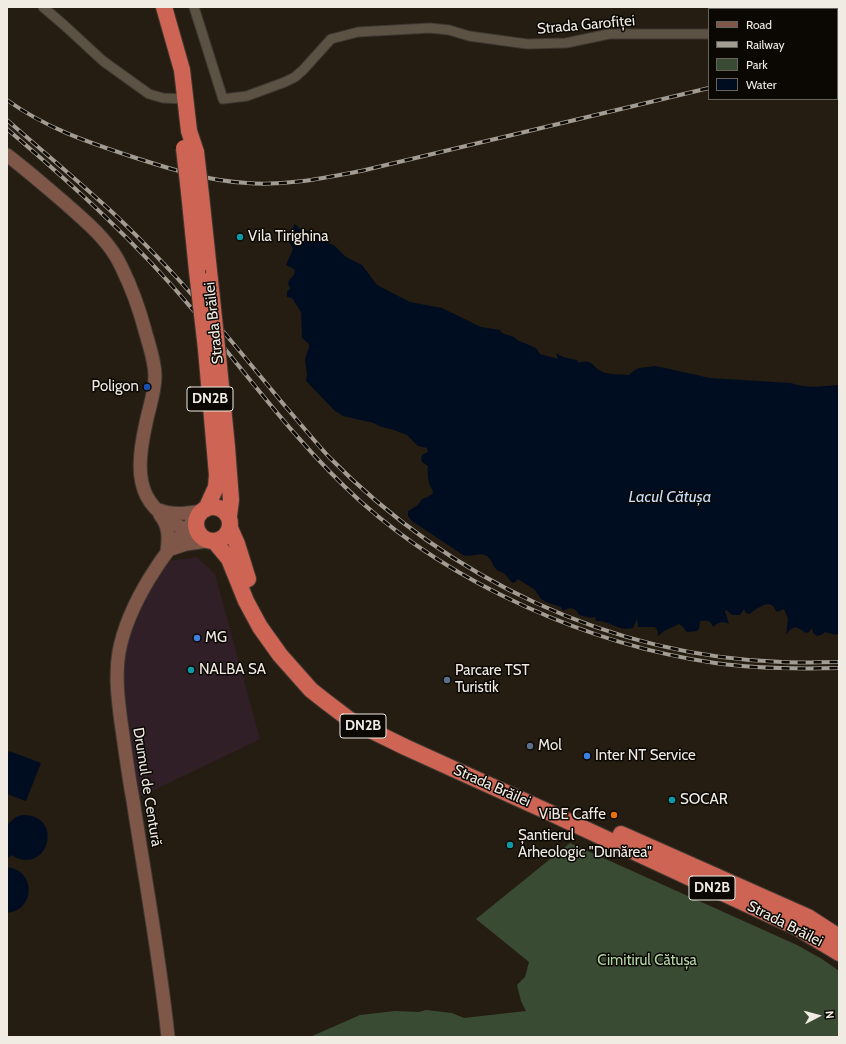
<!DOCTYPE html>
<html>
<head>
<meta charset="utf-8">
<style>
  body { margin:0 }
  #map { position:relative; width:846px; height:1044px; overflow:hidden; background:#251d11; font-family:Cabin,sans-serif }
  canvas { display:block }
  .frame { position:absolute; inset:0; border:8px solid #f0ebe3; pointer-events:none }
  .legend { position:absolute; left:708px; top:8px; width:130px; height:92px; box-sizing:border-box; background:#0b0804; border:1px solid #67635d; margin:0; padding:5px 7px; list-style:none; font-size:12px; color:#f0ebe3 }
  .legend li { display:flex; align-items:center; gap:8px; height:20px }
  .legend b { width:20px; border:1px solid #67635d }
  .north { position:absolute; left:798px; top:996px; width:40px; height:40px; -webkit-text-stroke:3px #0b0804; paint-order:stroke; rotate:84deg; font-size:11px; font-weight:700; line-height:16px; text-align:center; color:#f0ebe3 }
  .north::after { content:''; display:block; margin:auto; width:14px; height:18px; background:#f0ebe3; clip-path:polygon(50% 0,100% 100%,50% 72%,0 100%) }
</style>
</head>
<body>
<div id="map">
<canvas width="846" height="1044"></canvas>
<div class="frame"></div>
<ul class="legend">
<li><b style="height:5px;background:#7e5748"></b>Road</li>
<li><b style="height:5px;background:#a39c93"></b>Railway</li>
<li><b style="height:11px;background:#3a4b34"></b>Park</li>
<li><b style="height:11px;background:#000d20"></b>Water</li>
</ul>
<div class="north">N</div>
</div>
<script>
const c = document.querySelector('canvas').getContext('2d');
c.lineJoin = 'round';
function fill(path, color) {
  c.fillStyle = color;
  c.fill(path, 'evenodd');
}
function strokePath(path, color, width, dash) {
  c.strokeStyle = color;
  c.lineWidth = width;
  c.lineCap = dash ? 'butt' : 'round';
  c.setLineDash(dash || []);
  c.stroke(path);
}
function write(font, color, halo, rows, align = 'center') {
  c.font = font + ' Cabin,sans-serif';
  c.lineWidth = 3;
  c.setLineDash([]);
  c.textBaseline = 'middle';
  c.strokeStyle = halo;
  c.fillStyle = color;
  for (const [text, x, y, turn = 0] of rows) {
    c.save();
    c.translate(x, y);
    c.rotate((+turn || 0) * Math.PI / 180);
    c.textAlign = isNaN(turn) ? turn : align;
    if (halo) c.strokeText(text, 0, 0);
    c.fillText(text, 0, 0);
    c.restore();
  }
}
fill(new Path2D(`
  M197,557l18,17 45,165 -122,59 -14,-114 2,-37 19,-48 23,-38z`), '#311f28');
fill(new Path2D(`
  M570,843l227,102 25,14 17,12v66h-529l50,-22 35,-4 24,1 7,-2 26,3 12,5 62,-7 -5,-10 -4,-16 8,-8 4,-15 -53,-43z`), '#3a4b34');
fill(new Path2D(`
  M295,224l7,7h8l9,7 16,8 11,11 16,8 15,20 33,17 32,6 39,19 19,3 2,3 12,4 3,3 19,8 4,6 18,5 -2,-6 7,4 14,3 1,3c16,-5 13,4 25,9 7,3 18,2 26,3l6,-5 4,-2 17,-2 54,12 81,5c15,6 32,3 48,2v248l-3,2 -11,-3 -4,3 -4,1 -4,-3 -1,-5 -3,4 -3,1c-10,-6 -12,-9 -20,2l2,-16 -4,-10 -7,3c-2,-2 -2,-4 -4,-6 -7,-6 -19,5 -24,8l-3,-1 -2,-4 -4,6h-8l-6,-5 -1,1 4,13c-6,-3 -11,-2 -16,3 -3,-8 -6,-6 -13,-6l-1,8 -2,2 -10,1 -5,-6 -3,-2 -15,7 -6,5v-5l-3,-4h-17l-1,-8 -4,9c-14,4 -23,-8 -37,-7l-1,-4 -4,1 -12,-3c-3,-7 -9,-9 -16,-4l-2,-4 -15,-5 -5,-3 -6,-9 -17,-11 -4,4c-6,-2 -6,-8 -11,-10 -3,-2 -4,-1 -6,-3 -5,-4 -5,-12 -12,-15 -7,-3 -13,3 -22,0l-51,-34 -4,-5v-5l10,-6 4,-6 6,-2 5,-4c0,-4 -3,-6 -4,-10 -1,-5 -2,-12 -1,-17l-6,-4c-2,-7 1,-8 6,-10l-1,-4 -9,-2 -11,-11 -13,-5 -15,-4 -5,-3 -31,-7 -8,-5 -29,-30 1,-6 -2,-16 4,-12v-3l-7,-6 -1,-26 -9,-14 -5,-1v-5l3,-4 -2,-5c2,-6 9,-8 6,-14l-8,-4 7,-16c-7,-12 -4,-15 2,-25z
  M9,751l32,12 -15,38 -19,-7v-39z
  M22,815c44,-1 26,63 -11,40l-2,3 -2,-2v-31l9,-8z
  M7,867c29,3 29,43 0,46z`), '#000d20');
const street = new Path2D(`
  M43,7l21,18 39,36 46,33 14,4 22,1
  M194,7l29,92 24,-3 38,-14 10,-5 8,-7 28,-31 27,-7 72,-4 19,2 20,6 58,8 39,-1 43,-9h100
  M837,29h2`);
const secondary = new Path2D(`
  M7,155c20,15 39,32 58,48 21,19 44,37 56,63 11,22 19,45 25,68 4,14 9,28 9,42 0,16 -6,32 -9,47 -15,67 -3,89 59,116
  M159,510c14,6 29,3 44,1
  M160,515c9,11 9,22 7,36
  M168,550l18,-6 21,-3
  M168,1037c-8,-79 -23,-158 -35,-237 -5,-26 -8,-52 -12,-78 -3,-23 -6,-47 -2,-70 9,-48 45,-102 80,-137`);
const highway = new Path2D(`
  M164,7l18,63 7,61 7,21
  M189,192l8,79
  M201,195l9,85
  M218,356l9,91 4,53 -2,16
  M196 524a17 17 0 1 1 34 0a17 17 0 1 1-34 0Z
  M206,509l10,-22 1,-12 -11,-126
  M230,528l7,16 11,35
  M214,541l15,18 17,42 14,26 20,28 31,35 14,11 25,19 55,27 139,63 252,117 43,26
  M621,834l187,83 31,20`);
strokePath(street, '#403933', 11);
strokePath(secondary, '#403933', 15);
strokePath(highway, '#403933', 18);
strokePath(street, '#5b5244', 9);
strokePath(secondary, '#7e5748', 13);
strokePath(highway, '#ce6453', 16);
const rail = new Path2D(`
  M837,58h2
  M7,100c39,28 80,42 126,57 37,12 75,24 114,26 39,3 77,-5 114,-12l348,-83
  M7,120c31,27 63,54 94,82 27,24 52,50 77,77 37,41 72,85 107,127 15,17 29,35 44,51 120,122 281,199 453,205 19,1 38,0 57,0
  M7,129c66,56 130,114 186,181 54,64 104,134 167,191 94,84 230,144 355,162 41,6 82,6 124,5`);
strokePath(rail, '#a39c93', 4);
strokePath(rail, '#0b0804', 2.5, [8]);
const highwayBridge = new Path2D(`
  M184,148l5,44
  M196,152l5,43
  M197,271l9,78
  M210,280l8,76`);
strokePath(highwayBridge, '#403933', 18, []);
strokePath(highwayBridge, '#ce6453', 16);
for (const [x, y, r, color] of [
  [240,237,4,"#0f9aa8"],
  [147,387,4,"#1a4fb4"],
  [197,638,4,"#3f7fe0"],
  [191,670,4,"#0f9aa8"],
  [447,680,4,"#5c6f8a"],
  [530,746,4,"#5c6f8a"],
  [587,756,4,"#3f7fe0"],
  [672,800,4,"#0f9aa8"],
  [614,815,4,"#e8710a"],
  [510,845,4,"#0f9aa8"]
]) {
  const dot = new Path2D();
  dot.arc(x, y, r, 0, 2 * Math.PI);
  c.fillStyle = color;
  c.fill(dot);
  strokePath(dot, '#0b0804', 1.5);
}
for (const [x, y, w] of [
  [210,399,46],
  [363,726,46],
  [712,888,46]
]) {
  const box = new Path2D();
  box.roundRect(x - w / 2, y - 12, w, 24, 3);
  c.fillStyle = '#0b0804';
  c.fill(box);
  strokePath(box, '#f0ebe3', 1);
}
write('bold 14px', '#f0ebe3', null, [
  ["DN2B",210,399],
  ["DN2B",363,726],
  ["DN2B",712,888]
]);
write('15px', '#f0ebe3', '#0b0804', [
  ["Strada Garofiței",586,25,-5],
  ["Strada Brăilei",214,323,-96],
  ["Strada Brăilei",492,786,24],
  ["Drumul de Centură",147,787,81],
  ["Strada Brăilei",785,924,27]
]);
write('15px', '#f0ebe3', '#0b0804', [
  ["Vila Tirighina",248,237],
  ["Poligon",139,387,"right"],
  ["MG",205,638],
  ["NALBA SA",199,670],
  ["Parcare TST",455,671],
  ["Turistik",455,688],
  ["Mol",538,746],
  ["Inter NT Service",595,756],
  ["SOCAR",680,800],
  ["ViBE Caffe",606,815,"right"],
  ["Șantierul",518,836],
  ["Arheologic \"Dunărea\"",518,853]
], 'left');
write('15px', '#b5d8a7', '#0b0804', [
  ["Cimitirul Cătușa",647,961]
]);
write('italic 16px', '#c7dffb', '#0b0804', [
  ["Lacul Cătușa",670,497]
]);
</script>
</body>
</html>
